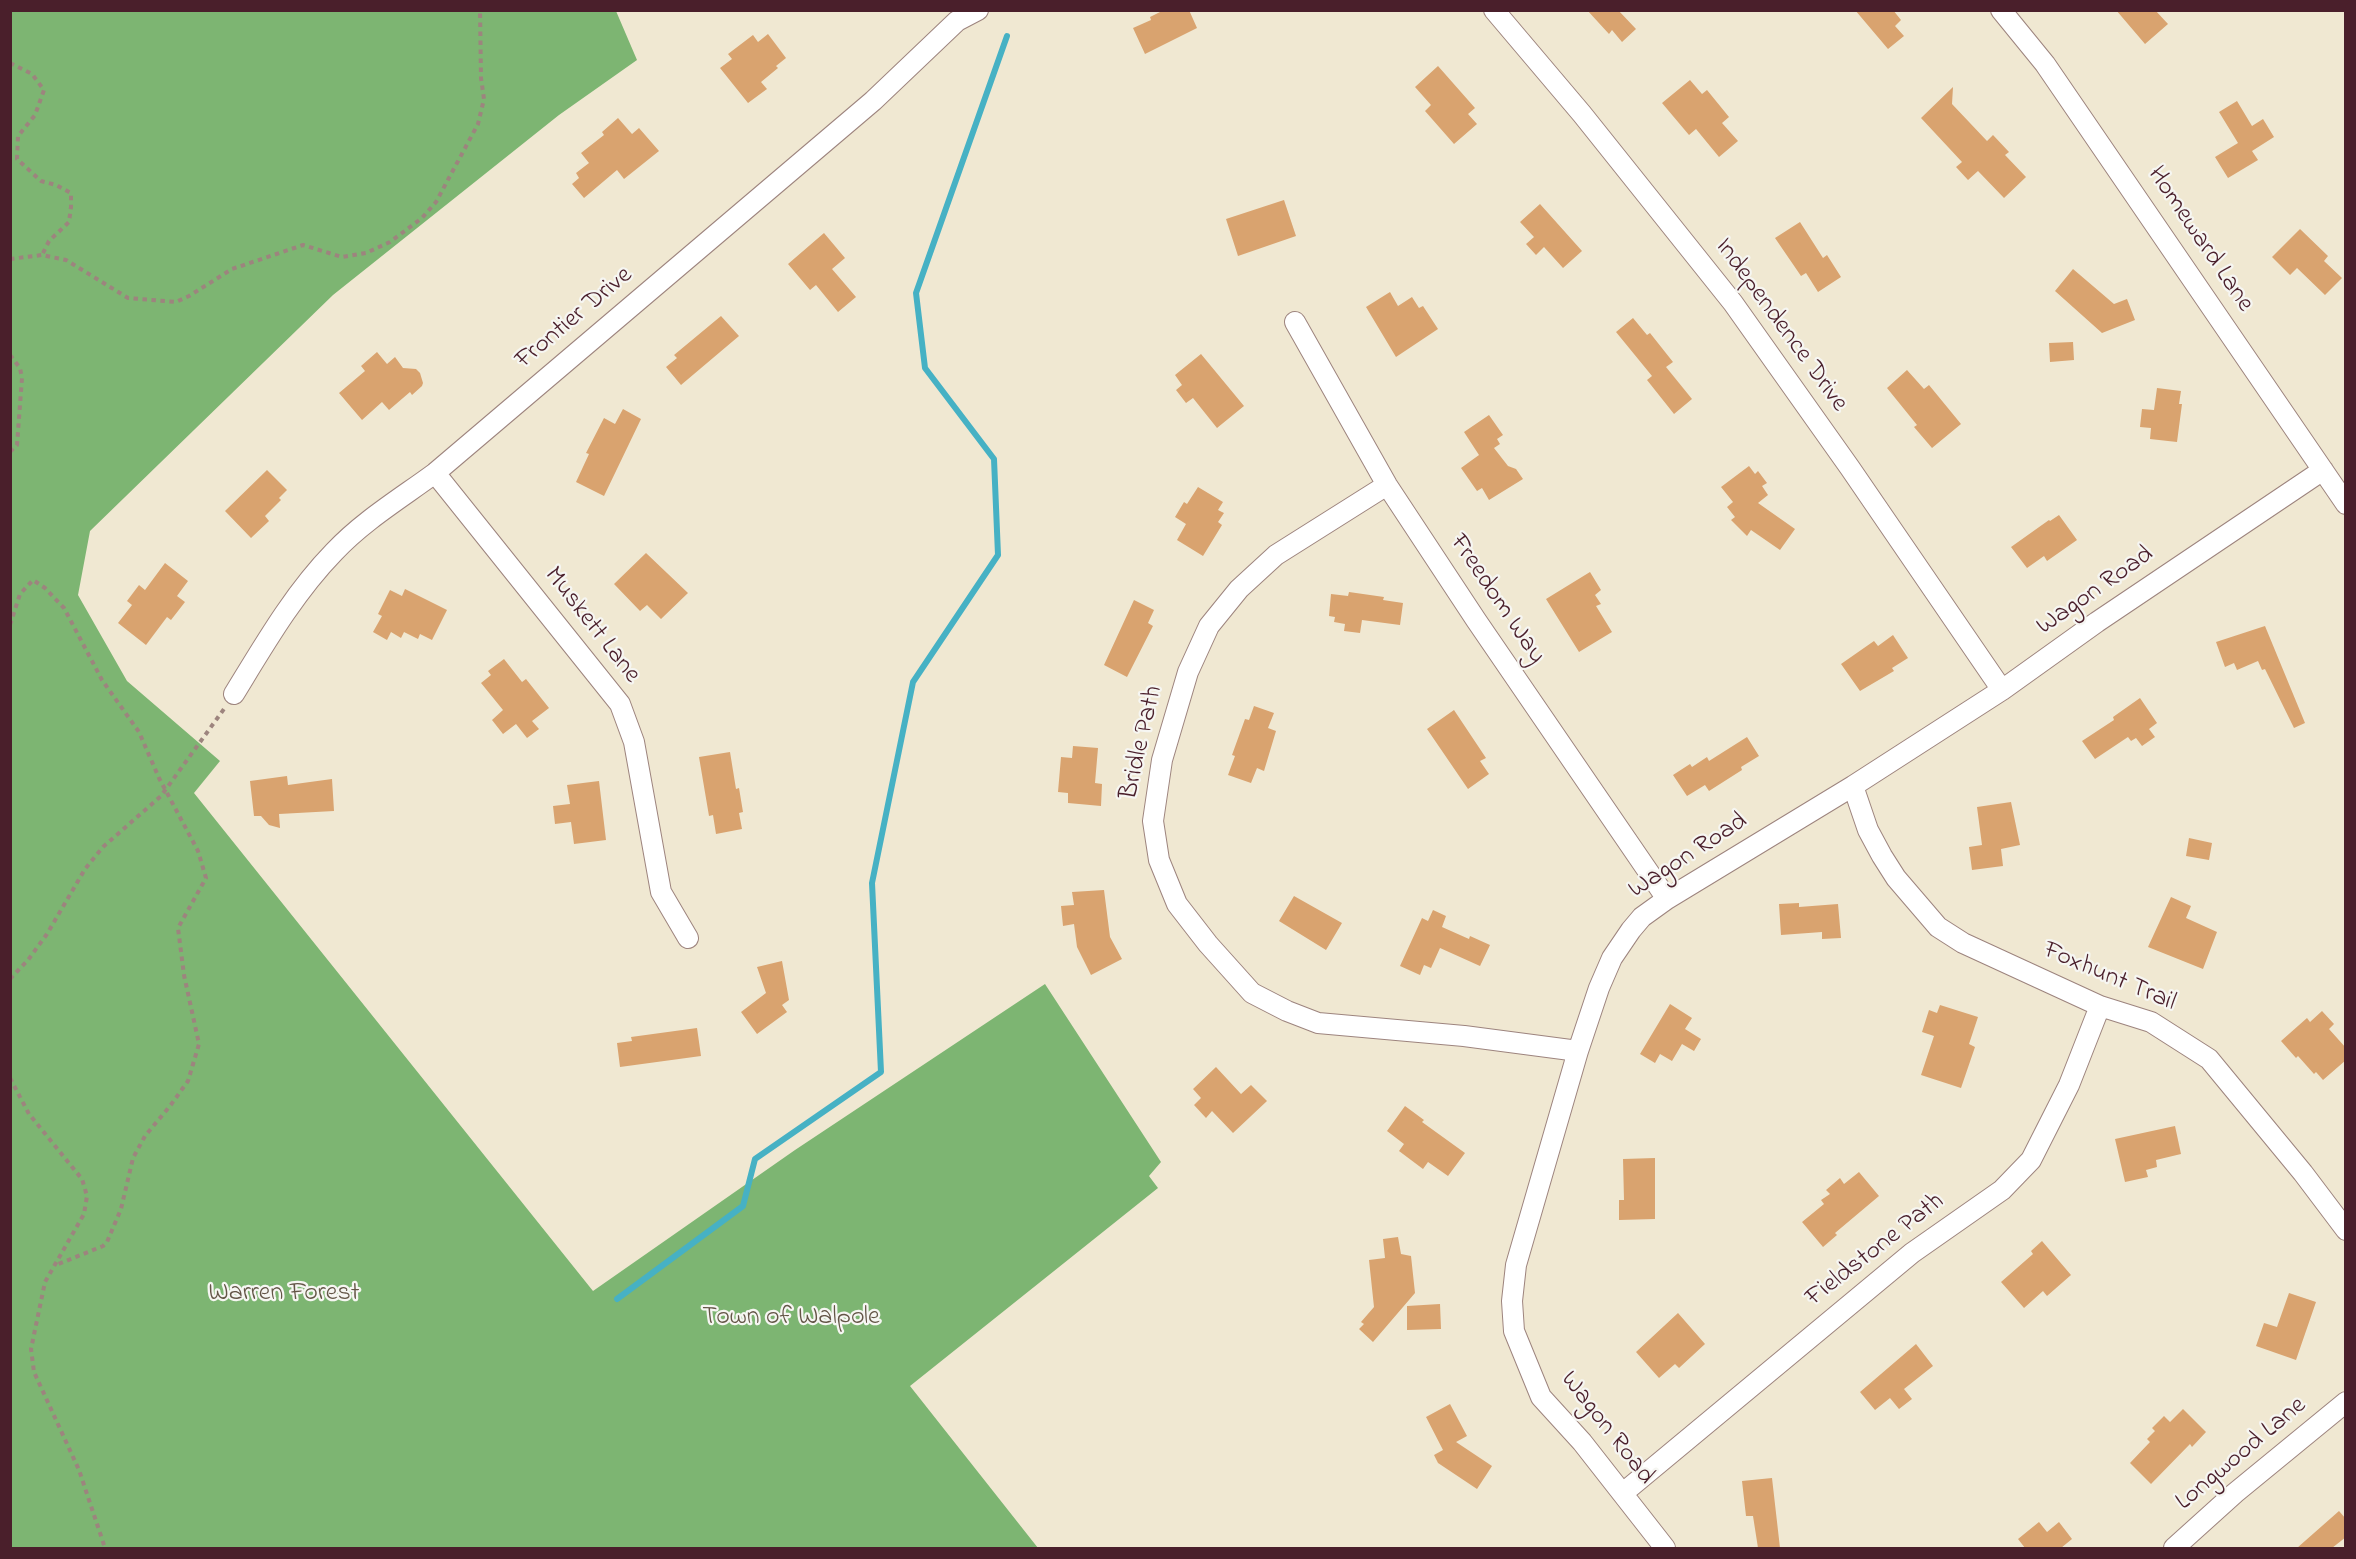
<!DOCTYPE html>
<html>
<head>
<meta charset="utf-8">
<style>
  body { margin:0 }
  #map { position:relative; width:2356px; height:1559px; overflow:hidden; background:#f0e8d2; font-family:"Indie Flower",sans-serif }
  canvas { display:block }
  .frame { position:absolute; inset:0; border:12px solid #4a1f2b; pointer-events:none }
</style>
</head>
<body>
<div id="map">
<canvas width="2356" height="1559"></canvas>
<div class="frame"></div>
</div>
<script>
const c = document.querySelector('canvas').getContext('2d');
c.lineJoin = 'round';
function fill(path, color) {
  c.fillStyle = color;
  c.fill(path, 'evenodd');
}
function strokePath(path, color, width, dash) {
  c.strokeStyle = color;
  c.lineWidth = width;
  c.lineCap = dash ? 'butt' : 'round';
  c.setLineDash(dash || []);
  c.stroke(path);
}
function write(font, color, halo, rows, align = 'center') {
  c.font = font + ' "Indie Flower",sans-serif';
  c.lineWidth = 4.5;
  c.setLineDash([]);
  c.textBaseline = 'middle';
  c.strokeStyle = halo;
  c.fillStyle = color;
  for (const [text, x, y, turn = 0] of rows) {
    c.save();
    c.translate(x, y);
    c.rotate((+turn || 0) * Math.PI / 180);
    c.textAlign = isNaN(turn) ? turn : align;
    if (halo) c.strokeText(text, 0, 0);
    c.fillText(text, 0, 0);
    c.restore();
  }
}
fill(new Path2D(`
  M11,10l605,1 21,49 -78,55 -226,180 -243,236 -12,64 49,86 93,80 -26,32 399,498 202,-141 250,-166 116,178 -12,14 9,12 -248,198 128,162h-1027z`), '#7db572');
strokePath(new Path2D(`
  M617,1299l126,-93 12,-47 126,-87 -9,-189 41,-201 85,-127 -4,-96 -69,-91 -9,-75 91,-257`), '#46b1c4', 6);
fill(new Path2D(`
  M1164,10h25l8,18 -52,26 -12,-26 18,-8 -1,-3z
  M1587,10h31l18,19 -14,13 -10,-12 -3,4z
  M1855,10h38l8,10 -6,6 9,10 -16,13z
  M2116,10h39l13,14 -23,20z
  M768,34l18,24 -10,8 2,2 -17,14 6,7 -19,14 -28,-35 12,-9 -4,-5 25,-19 5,7z
  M1438,66l37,42 -7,6 9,10 -23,20 -29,-33 6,-6 -16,-18z
  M1690,80l12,14 5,-4 22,27 -7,6 16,18 -19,16 -23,-28 -7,6 -27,-32z
  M1953,87l-1,17 35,37 6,-6 16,17 -4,3 21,22 -22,21 -26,-27 -10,9 -12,-13 6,-5 -41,-44z
  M2237,101l15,25 11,-7 11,18 -22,14 6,9 -30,18 -13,-21 23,-14 -19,-31z
  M618,118l14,16 7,-6 20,23 -35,28 -7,-9 -33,28 -12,-14 7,-6 -3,-5 13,-10 -8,-10 23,-18 -2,-3z
  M1284,200l12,36 -58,20 -12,-37z
  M1540,204l42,47 -19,17 -19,-21 -8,8 -10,-11 8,-7 -14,-15z
  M1800,222l23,36 4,-3 14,22 -23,15 -12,-19 -5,3 -26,-38z
  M2300,229l28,27 -4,5 18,17 -17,17 -28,-27 -7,7 -18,-18z
  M824,233l21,25 -13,11 24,28 -18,15 -22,-27 -6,5 -22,-26z
  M2073,269l41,35 13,-5 8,21 -33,13 -47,-42z
  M1390,292l8,14 14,-9 7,11 4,-2 15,23 -42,28 -30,-50z
  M721,316l18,20 -58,49 -15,-18 11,-9 -3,-3z
  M1633,318l14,17 3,-2 23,29 -7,5 26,32 -18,15 -27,-34 5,-4 -36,-44z
  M2073,342l1,18 -24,2 -1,-19z
  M377,352l10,12 8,-7 8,11 13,1 4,4 3,10 -1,3 -10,9 -2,-3 -21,18 -7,-8 -20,18 -23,-27 26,-22 -4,-5z
  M1201,354l43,52 -27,22 -24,-30 -7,5 -10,-13 6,-5 -7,-10z
  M1907,370l17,19 5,-4 32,39 -29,24 -18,-21 3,-2 -30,-37z
  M2157,388l24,3 -2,13h3l-5,38 -27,-3 1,-11 -11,-1 2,-18 12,1z
  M623,409l18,10 -37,77 -28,-14 13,-28 -3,-1 18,-35 11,6z
  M1489,415l14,20 -6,4 3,5 -6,4 14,18 8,3 7,10 -34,21 -7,-12 -5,3 -16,-23 18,-13 -15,-23z
  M1749,466l6,8 3,-3 9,12 -5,3 6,9 -10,8 37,26 -15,21 -29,-20 -4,6 -16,-16 4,-3 -8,-10 6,-5 -12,-15z
  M267,470l20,20 -8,8 2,2 -16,16 4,5 -18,17 -26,-27z
  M1198,487l25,15 -5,8 6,3 -6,9 4,3 -19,31 -26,-16 9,-16 -11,-7 9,-15 3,2z
  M2059,515l18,25 -30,21 -3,-5 -17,12 -16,-21 38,-27 1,1z
  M646,553l42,40 -27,26 -14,-14 -7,6 -26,-27z
  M165,563l23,18 -11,15 8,6 -14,18 -4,-3 -21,28 -28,-22 14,-18 -5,-4 12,-16 6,5z
  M1590,572l11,18 -6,5 6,9 -5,2 16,26 -33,20 -33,-53z
  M405,589l42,21 -15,30 -12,-6 -2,5 -14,-7 -3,6 -10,-6 -4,8 -14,-8 9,-16 -4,-2 12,-24 12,6z
  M1349,592l35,5 -1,3 20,3 -3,22 -38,-5 -2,13 -16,-2 1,-7 -11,-2 1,-5 -6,-1 2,-22 17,2z
  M1134,600l20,10 -6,13 5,3 -26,51 -23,-12z
  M2265,626l40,97 -11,5 -29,-59 -3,1 -4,-9 -21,9 -3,-7 -9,4 -9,-25z
  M1893,635l15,23 -16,10 2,3 -34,20 -19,-27 33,-23 4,5z
  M504,659l18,23 4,-3 23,29 -17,13 7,8 -12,9 -11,-14 -13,10 -11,-14 11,-10 -22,-27 10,-8 -3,-4z
  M2140,698l17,25 -8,6 6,8 -13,9 -6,-8 -5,3 -3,-4 -33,22 -13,-18 32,-21 -1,-3z
  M1254,706l20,7 -6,15 8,3 -12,40 -7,-3 -6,15 -23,-8 7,-19 -3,-1 13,-36 4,1z
  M1454,710l32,48 -6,3 9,13 -21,15 -41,-60z
  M1747,737l12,19 -18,11 1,3 -33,21 -4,-6 -18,11 -14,-21 17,-11 2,3 15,-10 2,4z
  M1073,746l25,2 -3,35 7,1 -1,22 -33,-3v-10l-10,-1 3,-35 11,1z
  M730,752l6,37 3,-1 4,24 -4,1 3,16 -26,5 -3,-19 -4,1 -10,-59z
  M287,776l1,9 44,-6 2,32 -55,3 1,14 -11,-3 -8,-9h-7l-4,-35z
  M599,781l7,59 -32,4 -3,-22 -16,2 -2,-18 17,-2 -3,-19z
  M2011,802l9,43 -19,4 2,17 -31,4 -3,-23 13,-2 -5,-38z
  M2189,838l23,5 -3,17 -23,-4z
  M1104,890l6,47 12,22 -31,16 -14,-28 -3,-23 -11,2 -2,-20 13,-1 -2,-13z
  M1294,896l48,27 -16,27 -47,-29z
  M2171,897l20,9 -5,12 31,14 -14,37 -55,-22z
  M1799,903v4l39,-3 3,34 -19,1v-7l-41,3 -2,-31z
  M1433,910l13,6 -4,11 27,12 1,-3 20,9 -10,21 -40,-18 -9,20 -7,-3 -4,10 -20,-9 22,-48 6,3z
  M782,961l7,39 -7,5 5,7 -30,22 -16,-22 25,-19 -9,-26z
  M1670,1004l22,14 -7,11 16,10 -7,12 -12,-7 -10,17 -12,-7 -5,9 -15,-9z
  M1940,1005l38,12 -9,27 6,3 -14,41 -40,-13 13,-39 -12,-4 7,-22 8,3z
  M2322,1011l12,13 -5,5 17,19v12l-23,20 -7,-8 -2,2 -16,-18 -2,2 -15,-17 26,-23 3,4z
  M697,1028l4,28 -81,11 -3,-24 15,-2 -1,-4z
  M1216,1067l25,27 10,-9 16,16 -34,32 -21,-22 -6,7 -12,-13 7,-7 -8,-9z
  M1405,1106l19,14 -2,2 43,31 -17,23 -20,-14 -5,7 -24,-18 5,-7 -17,-13z
  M2175,1126l6,28 -25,6 1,7 -11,3 2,7 -23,5 -10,-43z
  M1655,1158v61l-36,1v-20h5l-1,-41z
  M1859,1172l20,24 -44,37 2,2 -14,12 -21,-25 22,-18 -3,-4 9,-6 -4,-4 14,-12 4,6z
  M1398,1237l3,17 10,2 4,37 -42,49 -14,-13 5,-5 -3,-2 13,-15 -5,-47 16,-2 -2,-19z
  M2042,1241l29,34 -24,21 -4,-5 -19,17 -23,-26 32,-28 -2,-3z
  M2289,1293l27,9 -20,58 -40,-14 8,-23 13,4z
  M1440,1304l1,25 -34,1v-24z
  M1678,1313l27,31 -26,24 -4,-4 -16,14 -23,-26z
  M1916,1344l17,22 -29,23 8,10 -13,10 -9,-11 -15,12 -15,-18z
  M1450,1404l17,32 -11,6 36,24 -15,23 -39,-26 -4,-8 9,-5 -17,-33z
  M2183,1409l23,23 -14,15 -2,-3 -39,40 -21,-21 20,-21 -3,-3 8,-8 -3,-3 12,-12 6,6z
  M1772,1478l8,70h-22l-5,-32h-7l-4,-35z
  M2339,1511l7,8v18l-14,11h-35z
  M2039,1522l8,10 12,-10 13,17 -11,9h-36l-7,-9z`), '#d9a36f');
const street = new Path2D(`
  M1494,10l88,104 151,189 117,165 152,222
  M2001,10l44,54 301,440
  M1295,322l92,163 89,135 191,279
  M435,473l185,231 14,38 27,150 27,46
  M1387,485l-111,70 -37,34 -30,37 -21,46 -26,88 -9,61 6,39 18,44 31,40 44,49 35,18 31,12 146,13 114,15
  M234,694c30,-49 60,-101 100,-142 29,-31 67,-54 101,-79l438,-372 84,-80 21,-11
  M1853,786l15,44 14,26 14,22 42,49 25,16 137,63 51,16 58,37 94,114 43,57
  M1623,1493l289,-240 90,-63 29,-30 38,-75 31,-79
  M1665,1548l-83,-106 -41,-45 -27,-66 -2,-30 4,-36 62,-214 21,-63 13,-30 19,-28 11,-13 25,-18 186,-113 149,-96 95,-68 226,-152
  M2174,1548l61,-55 111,-91`);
strokePath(street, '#9d847e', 22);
strokePath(new Path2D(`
  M10,63l22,11 12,16 -9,25 -17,21 -1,23 24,22 15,4 15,8v14l-2,15 -20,19 -7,14
  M10,259l32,-4 24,5 62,38 48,4 13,-6 43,-27 71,-24 39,12 24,-4 24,-11 32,-24 14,-16 42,-78 6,-25 -3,-21 -1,-68
  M10,355l10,13 2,10 -5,67 -7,7
  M10,625l10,-31 13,-14 12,8 19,20 38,72 37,52 20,46 39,73 8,27 -28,50 6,47 15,69 -11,37 -18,25 -25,30 -12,22 -12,51 -14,33 -4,4 -47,19
  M10,979l18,-19 19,-26 38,-65 18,-22 58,-51 63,-87
  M10,1078l19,36 53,65 5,17 -3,18 -39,68 -14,67 3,23 45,98 26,78`), '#9d847e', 4, [4.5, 4.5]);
strokePath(street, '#fff', 20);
write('26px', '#4a1f2b', '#f6f6f2', [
  ["Homeward Lane",2199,240,56],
  ["Frontier Drive",575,319,-40],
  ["Independence Drive",1780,326,54],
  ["Wagon Road",2096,592,-35],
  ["Freedom Way",1496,600,56],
  ["Muskett Lane",591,626,52],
  ["Bridle Path",1143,743,-77],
  ["Wagon Road",1689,857,-33],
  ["Foxhunt Trail",2109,978,23],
  ["Fieldstone Path",1876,1251,-38],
  ["Wagon Road",1606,1429,52],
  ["Longwood Lane",2242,1455,-40]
]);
write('26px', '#635546', '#f6f6f2', [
  ["Warren Forest",284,1295],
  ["Town of Walpole",791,1319]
]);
</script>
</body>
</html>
